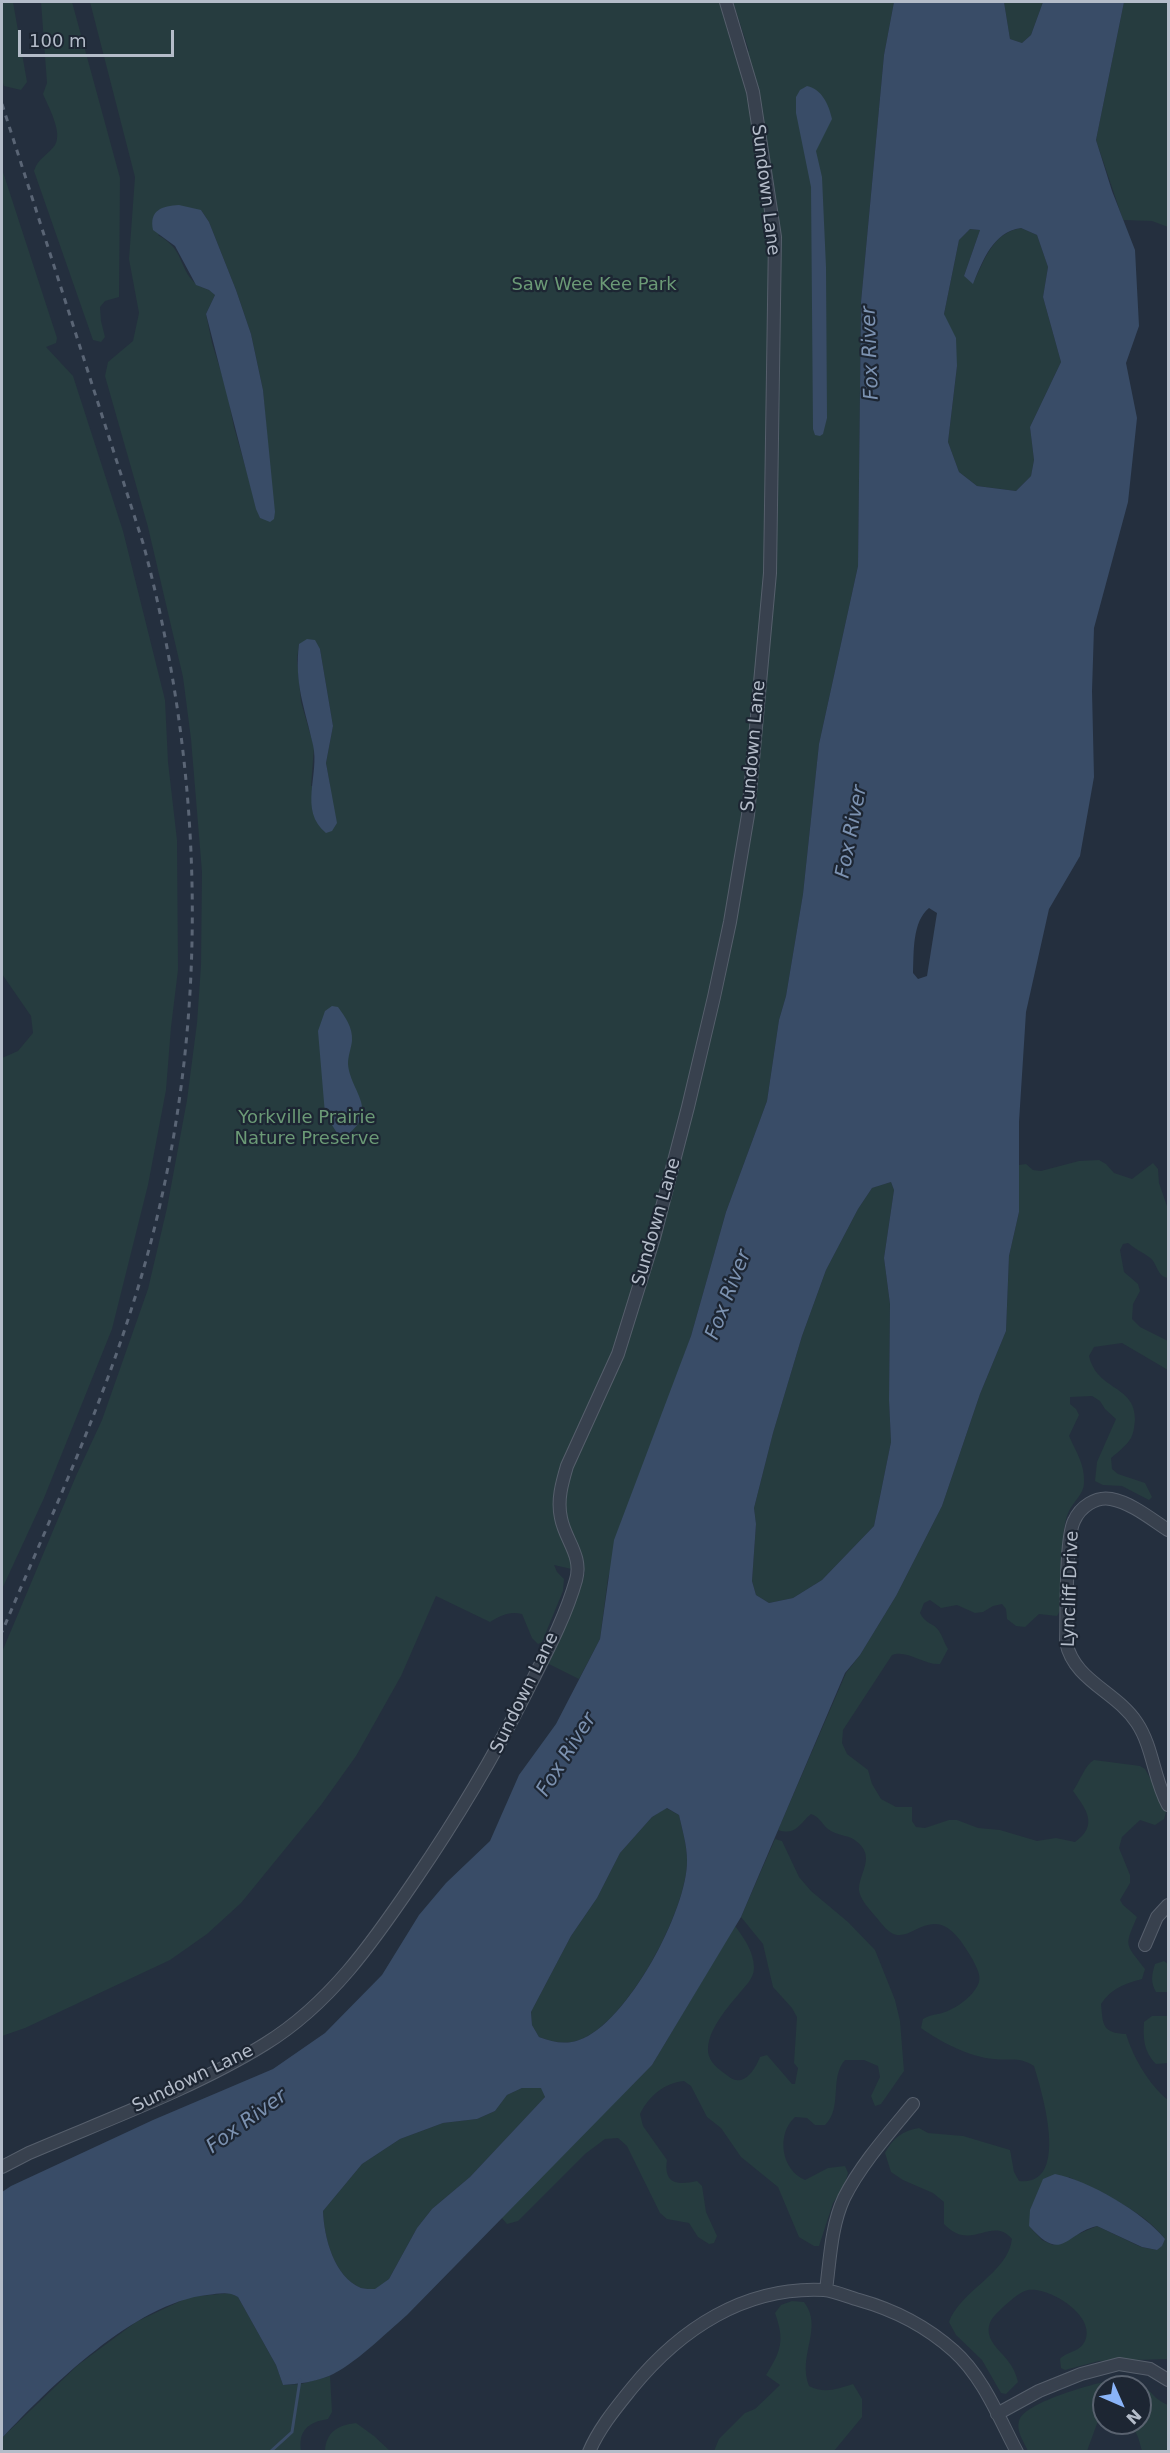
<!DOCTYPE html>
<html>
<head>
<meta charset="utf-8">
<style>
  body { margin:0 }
  #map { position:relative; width:1170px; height:2453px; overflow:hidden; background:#242f3e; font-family:"DejaVu Sans",sans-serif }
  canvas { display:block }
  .frame { position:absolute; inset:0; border:3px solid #b4bcc9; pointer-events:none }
  .north { position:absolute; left:1092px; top:2375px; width:60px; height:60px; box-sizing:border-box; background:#1d2633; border:2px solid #59626f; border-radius:50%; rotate:135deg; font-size:16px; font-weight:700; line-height:24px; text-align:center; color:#b4bcc9 }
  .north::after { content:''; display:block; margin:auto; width:21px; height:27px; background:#8ab4f8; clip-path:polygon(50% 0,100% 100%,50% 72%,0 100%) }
  .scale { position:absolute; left:18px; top:30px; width:156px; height:27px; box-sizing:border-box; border:3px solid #b4bcc9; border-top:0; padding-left:8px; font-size:18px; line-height:21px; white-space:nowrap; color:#b4bcc9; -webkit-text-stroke:4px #1d2633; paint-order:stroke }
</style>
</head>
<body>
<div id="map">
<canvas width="1170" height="2453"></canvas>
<div class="frame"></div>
<div class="north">N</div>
<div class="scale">100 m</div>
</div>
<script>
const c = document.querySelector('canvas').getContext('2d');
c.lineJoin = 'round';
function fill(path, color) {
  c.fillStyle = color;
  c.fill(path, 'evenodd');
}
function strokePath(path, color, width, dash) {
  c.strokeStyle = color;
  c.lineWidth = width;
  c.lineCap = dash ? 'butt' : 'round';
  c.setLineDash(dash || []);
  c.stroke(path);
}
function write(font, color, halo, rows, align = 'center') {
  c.font = font + ' "DejaVu Sans",sans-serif';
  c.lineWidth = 4.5;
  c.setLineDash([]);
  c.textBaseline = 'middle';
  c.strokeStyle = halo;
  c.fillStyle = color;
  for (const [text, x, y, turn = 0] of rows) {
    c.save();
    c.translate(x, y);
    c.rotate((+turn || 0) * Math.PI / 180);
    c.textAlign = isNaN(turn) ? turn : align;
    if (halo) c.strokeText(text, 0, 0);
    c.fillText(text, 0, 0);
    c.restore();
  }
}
fill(new Path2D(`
  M2,2h11l14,80 -6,8 -17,-4 -2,-6z
  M41,2h31l48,176 -1,119 -14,4 -5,6 1,14 4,16 -4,5 -8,-2 -59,-169c4,-13 14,-16 21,-26 8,-13 -7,-39 -12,-51l4,-11z
  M90,2h630l13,49h16l-16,-49h161l-10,53 -23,247 -3,264 -39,178 -16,150 -17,102 -7,24 -12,81 -41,111 -35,124 -83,242 -8,61 -21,40 -32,-16 34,-77 4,-14 -31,-7 3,7 7,7 -1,12 -21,51 -4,2 -6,-6 -10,-24c-13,-3 -20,1 -32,8l-54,-26 -35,80 -45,80 -35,49 -80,98 -34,31 -37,26 -145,68 -23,8v-384l74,-176 26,-56 46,-131 19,-81 20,-108 10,-77 4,-58 1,-93 -11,-133 -8,-62 -35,-150 -43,-151 3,-14 25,-21 6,-28 -10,-54 6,-82zM201,210l8,12 27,68 15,44 12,56 11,129 -14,-1 -26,-91 -8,-39 -14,-45 -6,-29 9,-19c-5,-7 -14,-6 -20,-12 -17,-16 -10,-33 -37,-48zM299,644l21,5 13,77 -7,37 4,23h-19l3,-39 -13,-45 -4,-43z
  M1004,2h39l-12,33 -9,8 -12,-4z
  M1124,2h44v225l-16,-6 -29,-1 -27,-80z
  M2,169l55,169 -1,5 -10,4 27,29 50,155 42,169 3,62 9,78 1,130 -7,57 -5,63 -18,95 -36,144 -68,169 -42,91v-531l16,-7 15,-18 -2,-17 -29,-42z
  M1021,228l16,7 11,32 -5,30 18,65 -31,65 4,33 -3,16 -15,15 -39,-5 -18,-14 -11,-30 9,-76 -13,-52 15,-74 11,-11 10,1 -16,46 9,7c12,-23 19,-50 48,-55z
  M1099,1160l7,4 8,9 18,6 21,-16 5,6 1,14 9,26v69c-12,-2 -10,-15 -19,-21 -7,-5 -14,-8 -21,-14l-5,1 -3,6 4,22 14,12 2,7 -7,13 -1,15 8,8 28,14v29l-46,-27 -28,4 -5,9c8,35 47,29 46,64 -1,7 -1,12 -4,18 -5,8 -13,14 -20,20l1,11 6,5 27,9 7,14 -3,3 -27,-14 -19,-1 -8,-4 2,-19 19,-43 -11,-10 -5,-8 -8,-5 -22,1v7l6,5 3,6 -10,21c7,16 16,28 15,47 0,11 -11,19 -15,28 -4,8 -5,19 -6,28 -1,20 7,60 -6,77l-18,-2 -14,13 -9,-1 -9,-7 -1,-10 -4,-5 -9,2 -10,6 -8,1 -18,-8 -16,3 -11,-8 -6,3 -4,10c5,11 14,10 19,18 4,6 5,12 9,18l-8,15c-16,1 -34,-15 -48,-9l-49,75 -1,13 5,11 21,16 4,14 9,15 15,8h16v14l4,6 9,1 24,-8h8l21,8 22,2 37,11 19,-3 19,4c24,-17 11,-33 -2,-51 7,-10 12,-26 21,-31l46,6 5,3 22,40 -3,10 -9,6 -15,-5 -18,17 -3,11 11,27v8l-10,17 3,5 14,12c-13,30 -12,26 8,52l-3,10c-18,5 -30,9 -41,25 2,21 1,29 25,30 7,23 23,51 42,66v259l-69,2 -34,9 -4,-2 -1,-9c7,-8 19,-6 25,-18 12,-25 -36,-55 -57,-51 -9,2 -19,12 -26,18 -5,5 -12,11 -13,18 -3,15 12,25 19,35 5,6 8,13 10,21l-12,12 -5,-1 -19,-33 -26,-25 -7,-13c11,-31 59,-49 63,-83 -20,-24 -41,14 -68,-15v-22l-11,-9 -30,-13 -12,-8 -6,-19c8,-15 17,-22 34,-25l9,5 35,3 47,14 4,22 5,9c52,6 23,-89 15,-115 -16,-10 -22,-5 -40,-7 -25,-2 -53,-17 -73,-31l2,-9c8,-5 14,-4 22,-7 12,-4 30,-17 34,-30 2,-8 -3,-15 -6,-22 -8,-13 -21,-37 -39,-36 -22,1 -33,25 -53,-1 -7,-9 -23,-24 -22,-35 1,-16 17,-32 -3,-47 -7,-6 -17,-5 -25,-10 -9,-5 -10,-14 -20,-17 -12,10 -15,22 -33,16l68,-157 14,-18 36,-59 46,-90 38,-112 26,-63 3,-75 10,-44v-47l7,-1 7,6 8,1 38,-10zM1069,2177c33,17 73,32 96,62l-8,11 -16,-3 -44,-21 -44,19 -11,-5 -13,-14z
  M891,1182l3,8 -10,68 6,46 -1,96 2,42 -17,84 -52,54 -29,18 -24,5 -13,-8 -4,-14 4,-57 -2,-16 19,-75 29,-97 24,-66 32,-61 14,-21z
  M666,1808l13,7c3,14 8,30 8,45 1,48 -60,164 -108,180 -14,5 -26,2 -40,-3l-7,-12 -1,-13 40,-76 26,-38 23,-45 32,-36z
  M775,1839l7,2 17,36 12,14 37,31 27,28 20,50 5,21 4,50 -23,33 -6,2 -4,-10 9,-19 -2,-11 -14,-6h-19c-16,18 -2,48 -20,65h-10l-8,-7 -12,-1c-19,17 -14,53 10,63l23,-12 17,-2 3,7 -4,14 -11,16 -14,43h-5l-15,-9 -21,-50 -37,-30 -20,-29 -14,-11 -16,-31 -7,-5c-20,2 -35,15 -44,33l3,12 24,34c-4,25 12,25 30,21l5,5 4,26 11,24 -3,7 -5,1 -11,-7 -9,-14 -22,-4 -7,-6 -33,-67 -9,-8 -13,1 -20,15 -67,67 -11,3 -6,-7 151,-152 83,-139c9,12 19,26 19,42 0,11 -10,19 -16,27 -12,14 -35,41 -29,61 3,9 12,15 19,20 15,13 27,-6 32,-19l7,-2 25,29h3l3,-16 -4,-5 3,-46 -5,-9 -19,-21 -10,-43 -22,-27z
  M1164,1961l4,3v28h-12c-6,-10 -4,-18 -1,-28z
  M1152,2016h16v47l-12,1c-12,-12 -13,-25 -12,-42z
  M522,2088h20l3,9 -75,80 -38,32 -15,19 -28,51 -13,10c-5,0 -11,0 -15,-1 -27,-11 -37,-51 -38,-77l39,-47 38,-25 43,-16 34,-4 18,-8 12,-16z
  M230,2293l8,4 38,68 7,20 18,-1 29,-8 2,36 -4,7c-20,3 -30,12 -27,32l-299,1v-14l8,-8 68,-65 58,-43 53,-25z
  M792,2301l12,1c20,26 -7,53 5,84 16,8 28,3 44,-2l9,15v18l-28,34h-120l5,-12 26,-26 10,-4 25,-24 -14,-10c15,-24 19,-34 9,-62l6,-8z
  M1121,2378c29,1 25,18 47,27v46h-26l-4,-14 -7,-14h9v-36h-36v29l-6,5 -11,30h-59c-4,-9 -12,-20 -9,-30 5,-20 82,-39 102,-43z
  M356,2423l18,13 16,15h-65c1,-19 13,-26 31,-28z`), '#263c3f');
fill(new Path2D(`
  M894,2h110l6,37 12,4 9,-8 12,-33h81l-28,138 16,51 23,59 4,76 -13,37 11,55 -9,84 -34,126 -2,63 2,86 -14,79 -31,53 -23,103 -7,110v90l-10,44 -3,75 -26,63 -38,112 -46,90 -36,59 -15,18 -104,244 -89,148 -245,250c-22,19 -53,50 -78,61 -15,6 -31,8 -46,9l-7,-20 -38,-68c-10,-6 -19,-3 -31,-2 -72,8 -157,92 -205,143v-246l9,-6 142,-66 120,-51 52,-36 57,-58 37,-60 27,-32 44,-42 29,-66 37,-51 44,-85 14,-99 77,-204 35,-124 41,-111 12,-81 7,-24 17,-102 16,-150 39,-178 3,-264 23,-247zM1021,228l16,7 11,32 -5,30 18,65 -31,65 4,33 -3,16 -15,15 -39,-5 -18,-14 -11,-30 9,-76 -1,-28 -12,-24 15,-74 11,-11 10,1 -16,46 9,8c10,-24 20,-52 48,-56zM929,908l8,5 -10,63 -9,3 -5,-6c1,-21 -1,-51 16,-65zM891,1182l3,8 -10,68 6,46 -1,96 2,42 -17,84 -52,54 -29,18 -24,5 -13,-8 -4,-14 4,-57 -2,-16 19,-75 29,-97 24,-66 32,-61 14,-21zM667,1808l12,7c3,14 8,30 8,45 1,49 -60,164 -108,180 -14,5 -26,2 -40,-3l-7,-12 -1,-13 40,-76 26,-38 23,-45 32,-36zM522,2088h19l4,9 -75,80 -38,32 -15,19 -28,51 -14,10c-4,0 -10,0 -14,-1 -27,-11 -37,-51 -38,-77l39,-47 38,-25 43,-16 34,-4 18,-8 12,-16z
  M807,86c15,3 22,19 25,33l-16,32 6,26 4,90 1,151 -4,16 -3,2 -5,-1 -2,-6 -2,-242 -15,-74v-16l4,-7z
  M179,205l22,5 8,12 27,68 15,44 12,56 12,122 -1,7 -4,3 -10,-4 -4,-9 -50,-195 9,-19 -6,-5 -13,-5 -21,-39 -22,-16c-4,-20 9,-24 26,-25z
  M307,639l8,1 5,9 13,77 -7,37 11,60 -5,8 -6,2c-28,-23 -6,-58 -13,-88 -8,-37 -19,-61 -14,-101z
  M332,1006l6,1c7,10 15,20 14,34 -1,8 -4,15 -4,23 2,27 32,46 -1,71l-10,-2 -12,-19 -7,-83 7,-20z
  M1055,2174c33,6 89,39 110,65l-3,7 -5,4 -15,-3 -45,-21c-33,8 -34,38 -68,0l1,-16 13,-31z`), '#394c67');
strokePath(new Path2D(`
  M270,2452l22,-20 8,-52`), '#394c67', 3);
const minor = new Path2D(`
  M1168,1530c-17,-11 -36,-27 -57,-31 -15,-3 -31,8 -37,22 -9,18 -7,96 -8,121 8,39 50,49 71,81 16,24 17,57 31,82
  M1145,1945l12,-28 11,-12
  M2,2167l27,-14c77,-33 165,-65 236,-109 65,-40 108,-102 150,-164 41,-60 78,-122 111,-187 18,-36 39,-74 50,-113 7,-24 -11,-40 -15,-62 -4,-18 1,-35 6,-52l51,-112 36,-116 34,-131 26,-110 16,-75 18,-107 22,-242 5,-336 -22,-145 -27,-90
  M826,2290c4,-30 5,-64 18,-92 17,-34 45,-65 69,-94
  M997,2414l42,-23 42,-17 38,-10 31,5 18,11
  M589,2452c10,-24 27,-44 43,-64 48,-59 113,-102 192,-98 11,1 24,7 35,10 36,10 67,26 95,51 29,26 45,67 63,101`);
strokePath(minor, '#565f6c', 14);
strokePath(minor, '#38414e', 12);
strokePath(new Path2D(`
  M2,104l141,439c67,249 68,518 -11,764 -35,112 -85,218 -130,325`), '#5a6575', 3, [6, 6]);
write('18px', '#b4bcc9', '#1d2633', [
  ["Sundown Lane",765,190,83],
  ["Sundown Lane",754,746,-85],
  ["Sundown Lane",657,1222,-74],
  ["Lyncliff Drive",1071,1589,-88],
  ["Sundown Lane",525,1693,-64],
  ["Sundown Lane",193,2079,-26]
]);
write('18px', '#6b9a76', '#1d2633', [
  ["Saw Wee Kee Park",594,285],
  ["Yorkville Prairie",307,1118],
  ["Nature Preserve",307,1139]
]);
write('italic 20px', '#7c92b1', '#1d2633', [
  ["Fox River",871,353,-92],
  ["Fox River",852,832,-79],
  ["Fox River",729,1295,-69],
  ["Fox River",567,1755,-58],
  ["Fox River",247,2122,-36]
]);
</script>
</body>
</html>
